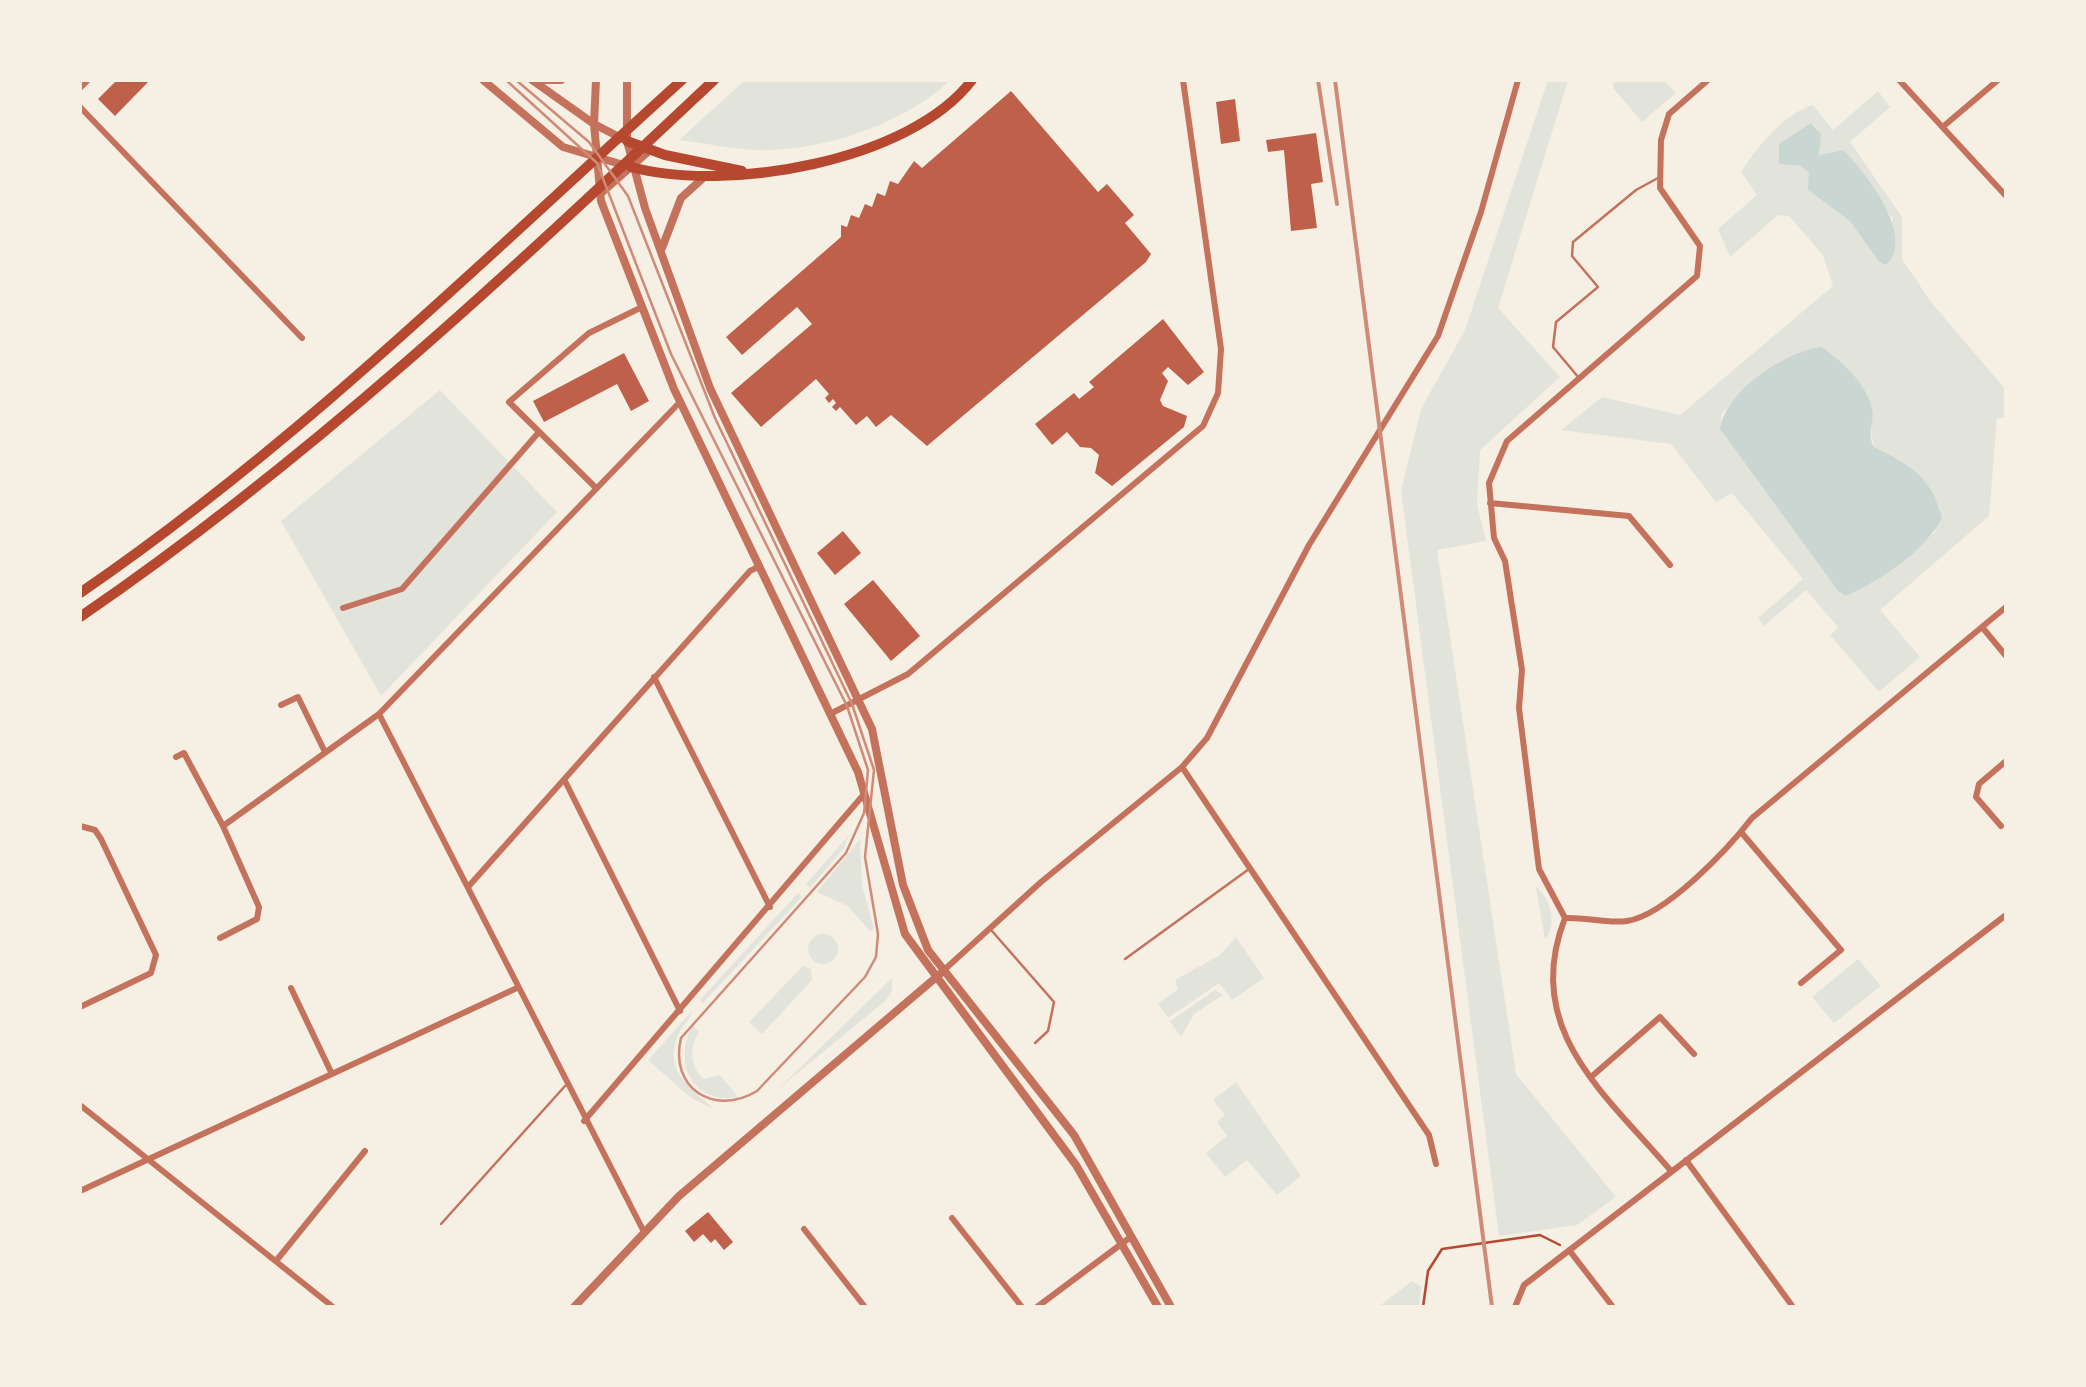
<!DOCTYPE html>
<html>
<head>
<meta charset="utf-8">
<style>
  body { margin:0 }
  #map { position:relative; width:2086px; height:1387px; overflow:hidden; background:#f6efe4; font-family:"Titillium Web",sans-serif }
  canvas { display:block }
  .frame { position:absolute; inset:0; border:82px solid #f6efe4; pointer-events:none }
</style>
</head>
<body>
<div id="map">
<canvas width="2086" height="1387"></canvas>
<div class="frame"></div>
</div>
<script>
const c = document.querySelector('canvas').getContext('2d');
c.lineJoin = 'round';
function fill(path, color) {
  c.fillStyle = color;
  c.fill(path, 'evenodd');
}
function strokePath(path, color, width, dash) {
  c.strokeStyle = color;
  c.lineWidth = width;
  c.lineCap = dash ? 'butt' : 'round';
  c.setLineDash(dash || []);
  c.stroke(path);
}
fill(new Path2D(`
  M745,80h206c-48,44 -129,72 -194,70 -26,-1 -52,-7 -78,-10z
  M1548,80h20l-70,228 62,69 -80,73 -3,54 9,37 -49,9 79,524 100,123 -39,28 -78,11 -98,-745 20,-82 44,-79z
  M1614,80h50l12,13 -34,29 -29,-34z
  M1878,91l12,16 -40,35 52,75v42l29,43 75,88v28h-9l-8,98 -109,94 40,47 -41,35 -49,-57 8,-8 -32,-37 -42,36 -6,-8 45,-39 -71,-86 -16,9 -45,-58 -110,-14 41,-33 78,18 153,-129 -10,-31 -34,-39 -11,-1 -48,42 -12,-28 39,-34 -16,-23c16,-25 43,-59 72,-67l20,25zM1811,123l7,6 2,26 23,-5 50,69 -14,43 -29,-41 -41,-31 1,-17 -10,-7 -21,-2zM1782,360l88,65 4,22c37,18 45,25 66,61l-5,24 -48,41 -41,23 -8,-5 -118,-162 2,-16z
  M440,390l117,122 -176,184 -100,-175z
  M849,835l-5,13 -34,40 -4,-4z
  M860,839l2,46 12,44 -4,2 -22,-25 -31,-14z
  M1536,887c16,13 21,37 9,53z
  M798,893l4,4 -99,106 -3,-3z
  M808 949a15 15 0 1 1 30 0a15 15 0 1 1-30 0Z
  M1236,937l28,41 -32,22 -13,-17 -51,35 -10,-14 20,-15 -3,-9 45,-25z
  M1858,959l23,27 -47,37 -22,-26z
  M803,966l8,3 1,11 -50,54 -13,-12z
  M892,978v13l-7,10 -109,90z
  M1215,990l8,5 -29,19 -13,23 -11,-16z
  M692,1011c-1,8 -11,16 -15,26 -14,39 18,51 36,72l-23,-12 -42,-37z
  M693,1025l6,7c-10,16 -9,33 4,47l17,-4 18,22c-46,8 -66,-36 -45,-72z
  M1236,1082l65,94 -24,19 -30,-35 -22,17 -19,-24 21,-17 -10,-14 8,-7 -12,-15z
  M1412,1281l9,5 -2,21h-41z`), '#e2e4dc');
fill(new Path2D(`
  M1811,123l10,11 -2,21 24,-5c22,21 74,88 43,115l-7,-3 -29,-41 -42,-31 1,-17 -9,-7 -21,-2v-20z
  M1821,347c20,13 46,37 51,62 3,13 -6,23 2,38 35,17 58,30 68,71 -18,34 -61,62 -96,78l-8,-5 -118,-162c6,-38 64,-77 101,-82z`), '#c9d6d2');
fill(new Path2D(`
  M117,80h33l-35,36 -17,-17z
  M1011,91l87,101 9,-8 27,31 -9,8 26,31 -5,8 -219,184 -36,-31 -15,12 -9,-11 -11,9 -16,-18 -4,4 -4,-4 4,-4 -3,-4 -4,4 -4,-5 4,-4 -13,-15 -55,48 -30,-34 81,-69 -15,-17 -55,48 -16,-18 115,-100v-12l6,2 4,-12 8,3 6,-14 7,3 5,-14 8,3 5,-15 8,3 16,-23 8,7z
  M1235,99l5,42 -19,3 -5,-42z
  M1316,133l7,49 -12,2 6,44 -26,3 -7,-81 -16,2 -2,-12z
  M1163,319l41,53 -16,13 -20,-18 -6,6 6,8 -8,19 3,6 24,10 -3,11 -72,59 -17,-13 4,-18 -8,-7 -11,-1 -13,-15 -15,13 -17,-21 39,-31 5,6 15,-12 -5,-5z
  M624,353l25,48 -18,10 -14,-27 -73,38 -11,-21z
  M843,531l18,22 -26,22 -18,-22z
  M873,580l47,56 -29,25 -47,-57z
  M708,1212l25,30 -9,8 -9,-11 -4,4 -8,-9 -9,8 -9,-11z`), '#bf614a');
strokePath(new Path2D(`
  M1423,1307l5,-36 14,-22 98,-14 20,10`), '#b5482f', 2.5);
strokePath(new Path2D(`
  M1579,378l-26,-31 3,-25 42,-35 -26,-31 1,-14 63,-52 22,-12
  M992,931l62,71 -6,29 -13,12
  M1125,959l124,-90
  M441,1224l124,-138`), '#c5725c', 2.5);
strokePath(new Path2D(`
  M1899,80l107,116
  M80,88l8,-8
  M80,107l222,231
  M1945,125l53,-45
  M595,487l-86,-85 80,-69 51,-25
  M1490,503l139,13 41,49
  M343,608l59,-19 137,-157
  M1982,627l24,29
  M654,677l116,230
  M281,705l17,-8 27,55
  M832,713l76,-39 295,-248 15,-33 3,-44 -38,-269
  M379,714l264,516
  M176,757l8,-4 39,73
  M1182,767l247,368 7,29
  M565,781l115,230
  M80,826l15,4 6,9 55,116 -5,18 -71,34
  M2001,826l-25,-29 3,-13 27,-23
  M1741,832l100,118 -40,33
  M468,887l282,-316 10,-5
  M1565,918c21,-1 42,6 62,3 39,-6 101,-72 125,-103l254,-211
  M220,938l37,-19 2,-12 -36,-81 156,-112 301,-312
  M944,970l97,-88 141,-115 25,-29 102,-193 129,-209 43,-124 37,-132
  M291,988l40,84
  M1591,1077l69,-60 34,37
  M80,1105l253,202
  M584,1121l281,-328
  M1686,1160l107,147
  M1671,1171c-65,-77 -150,-141 -106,-253l-26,-49 -20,-161 3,-38 -17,-109 -11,-23 -5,-55 18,-42 190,-165 3,-30 -40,-58 1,-48 8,-26 39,-34
  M80,1191l437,-203
  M952,1218l70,89
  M804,1229l61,78
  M1569,1250l44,57
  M276,1261l89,-110
  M1037,1307l95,-71
  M1515,1307l9,-22 482,-370`), '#c5725c', 6);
strokePath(new Path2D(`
  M483,80l80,67 64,19
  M532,80l62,44 29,15
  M539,80h22
  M596,80l-2,44 7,77 73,188 184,383 47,162 171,231 82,142
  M627,80v61l18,67 65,180 162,341 31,156 25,65 146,185 97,172
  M600,194l50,-44
  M662,248l19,-50 21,-19
  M574,1307l105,-111 261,-222`), '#c5725c', 8);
strokePath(new Path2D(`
  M627,141l38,14 77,16
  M631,167c94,26 279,-5 341,-87
  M80,593c219,-150 405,-335 602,-513
  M80,617c230,-157 432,-347 634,-537`), '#b5482f', 10);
strokePath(new Path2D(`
  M506,80l91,83 74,191 176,352 21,64 -4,43 -18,40 -165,185c-12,50 33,79 76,53l108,-114 11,-20 2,-23 -13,-77 9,-87 -22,-66 -137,-286 -87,-222 -39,-54 -73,-62`), '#cf8b77', 2.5);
strokePath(new Path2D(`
  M1318,80l19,124
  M1335,80l157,1227`), '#cf8b77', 4);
</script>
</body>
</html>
